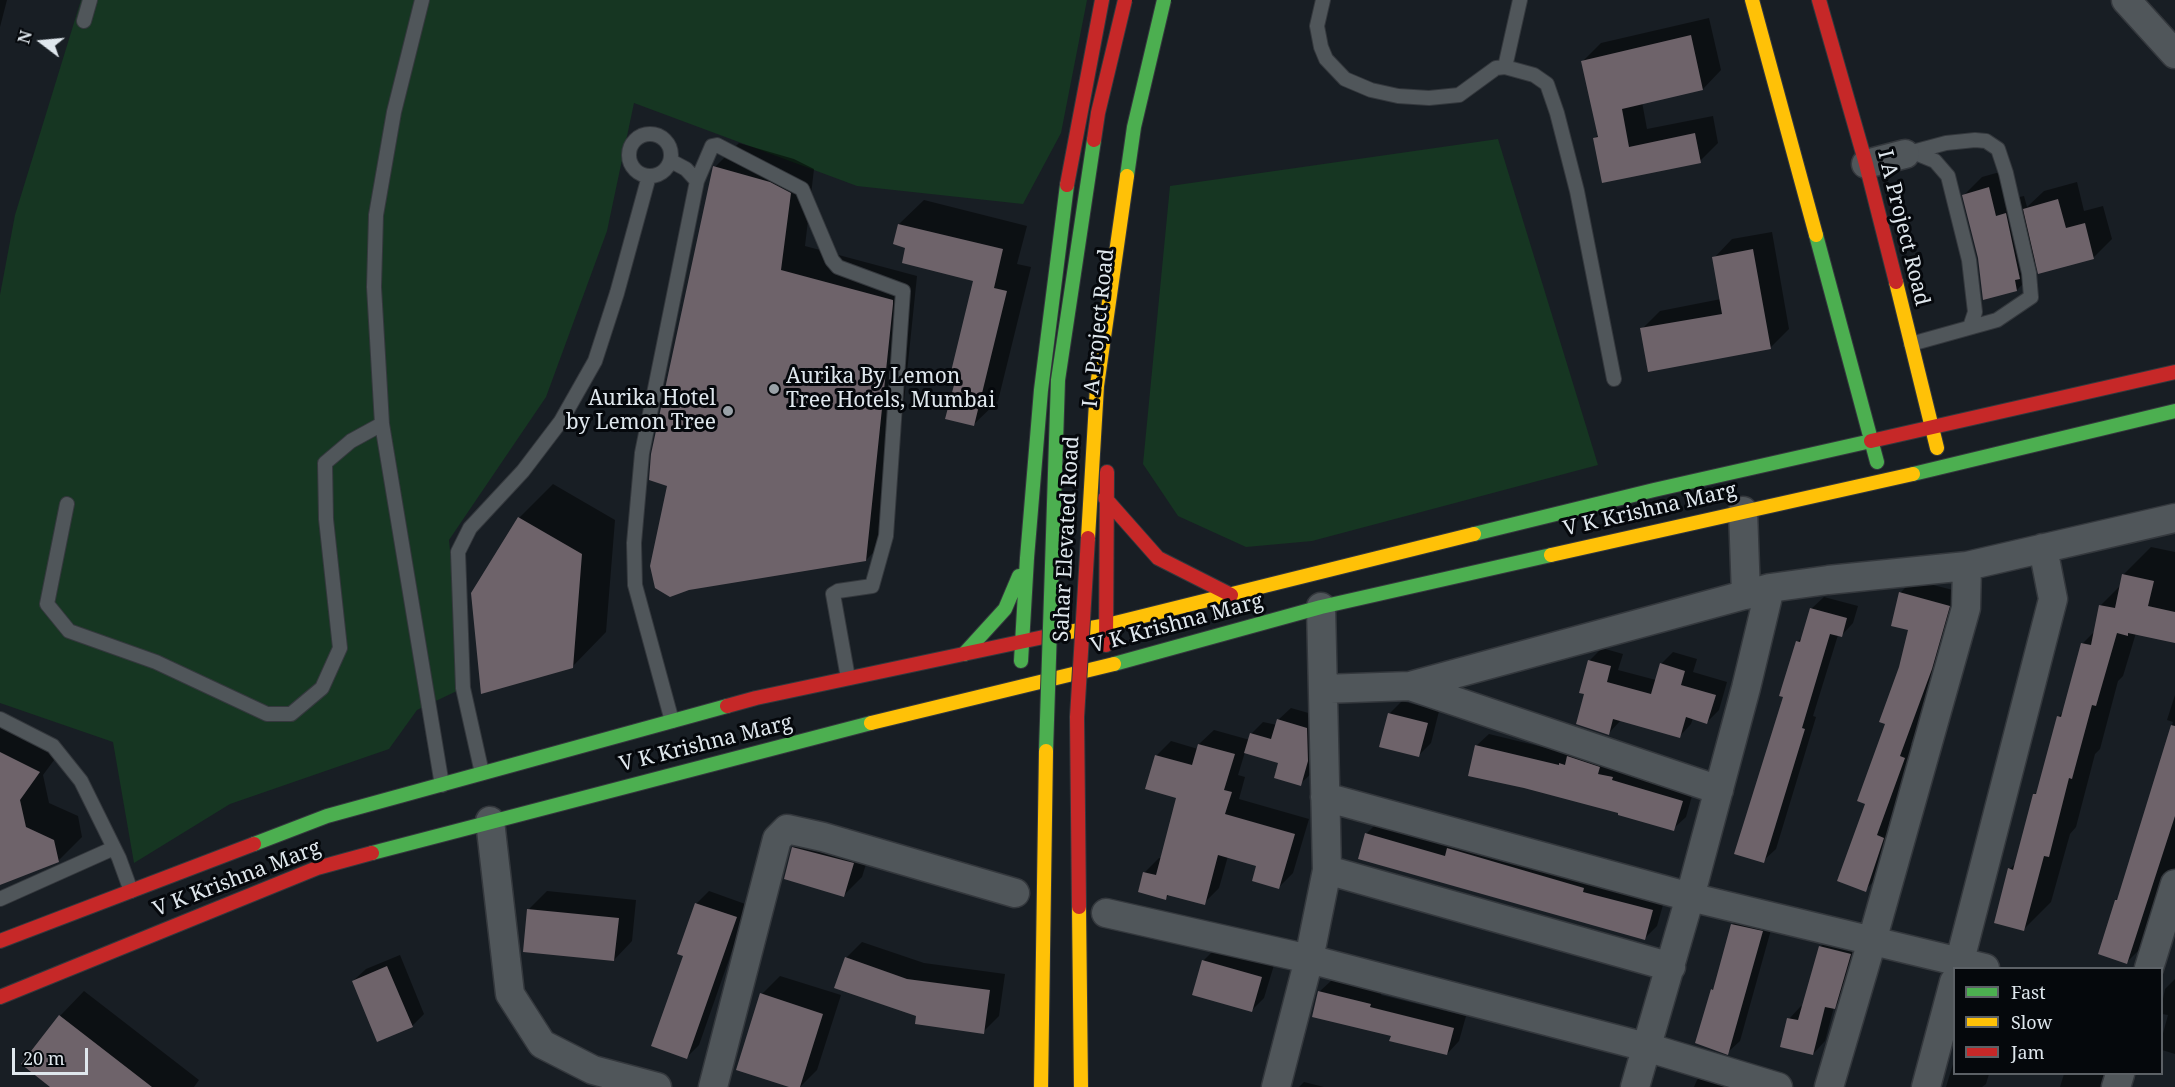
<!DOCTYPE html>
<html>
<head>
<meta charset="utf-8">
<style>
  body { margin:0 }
  #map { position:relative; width:2175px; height:1087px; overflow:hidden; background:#181e24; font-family:"Noto Serif",serif }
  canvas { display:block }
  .legend { position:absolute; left:1953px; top:967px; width:210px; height:108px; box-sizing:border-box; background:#05080c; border:2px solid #5c6166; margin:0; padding:8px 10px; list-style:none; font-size:18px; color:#dfe7ed }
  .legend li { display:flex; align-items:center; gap:12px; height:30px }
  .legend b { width:30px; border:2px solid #5c6166 }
  .north { position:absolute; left:12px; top:12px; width:60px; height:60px; -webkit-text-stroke:4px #05080c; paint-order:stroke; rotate:286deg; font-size:16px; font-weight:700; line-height:24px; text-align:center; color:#dfe7ed }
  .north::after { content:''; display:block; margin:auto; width:21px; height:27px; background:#dfe7ed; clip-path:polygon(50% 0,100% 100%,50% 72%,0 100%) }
  .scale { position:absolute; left:12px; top:1048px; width:76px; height:27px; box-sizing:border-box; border:3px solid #dfe7ed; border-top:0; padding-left:8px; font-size:18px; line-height:21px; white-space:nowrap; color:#dfe7ed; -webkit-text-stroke:4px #05080c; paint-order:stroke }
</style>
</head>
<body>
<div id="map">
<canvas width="2175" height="1087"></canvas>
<ul class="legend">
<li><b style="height:8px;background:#4caf50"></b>Fast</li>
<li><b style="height:8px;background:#ffc107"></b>Slow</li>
<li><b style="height:8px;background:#c62828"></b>Jam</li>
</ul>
<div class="north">N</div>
<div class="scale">20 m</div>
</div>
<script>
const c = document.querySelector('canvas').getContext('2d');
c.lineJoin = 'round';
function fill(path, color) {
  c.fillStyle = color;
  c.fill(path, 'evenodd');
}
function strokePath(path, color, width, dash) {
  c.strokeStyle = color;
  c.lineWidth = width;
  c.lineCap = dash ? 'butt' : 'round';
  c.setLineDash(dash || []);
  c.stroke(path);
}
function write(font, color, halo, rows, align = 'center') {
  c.font = font + ' "Noto Serif",serif';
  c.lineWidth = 6;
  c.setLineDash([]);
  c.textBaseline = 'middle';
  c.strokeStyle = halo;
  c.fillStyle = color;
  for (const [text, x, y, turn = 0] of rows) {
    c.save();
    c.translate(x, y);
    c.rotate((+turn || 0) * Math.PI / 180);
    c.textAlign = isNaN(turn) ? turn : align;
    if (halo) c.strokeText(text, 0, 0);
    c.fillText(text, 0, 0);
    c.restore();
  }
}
fill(new Path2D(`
  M81,0h1006l-26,133 -38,71 -166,-18 -223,-83 -27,128 -61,166 -97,143 14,148 -46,22 -28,39 -159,55 -96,59 -21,-121 -113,-39v-408l15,-80z
  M1498,139l100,326 -286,76 -66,6 -68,-31 -35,-52 27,-278z`), '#163622');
fill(new Path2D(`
  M0,0h7l-7,27z
  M1709,18l12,52 -18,19 -61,13 5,27 66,-13 5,27 -18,18 -97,20 -8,-43 4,-4 -16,-73 18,-18z
  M739,143l55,16 20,10 -9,77 112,30 -27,260 -24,24 -197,-75 46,-318z
  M2007,170l8,28 9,-2 3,11 17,-16 33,-9 7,29 19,-5 9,33 -19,19 -56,2 -4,4 2,7 -18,19 -38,-32 -15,-63 18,-18z
  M924,200l103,26 -10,38 14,3 -33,134 -25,24 -17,-41 19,-104 -68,-34 -12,-3 4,-19z
  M1772,232l17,97 -18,18 -129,-18 18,-18 61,-12 -7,-41 18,-19z
  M553,484l62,36 -9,112 -34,35 -53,-149z
  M2151,547l24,5v75l-39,6 -13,43 -5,5 -18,68 -5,5 -19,73 -6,7 -19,68 -28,28 -13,-61 7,-7 18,-68 3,-3 21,-75 5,-5 18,-67 13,-13 5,-25 21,-21 2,-10z
  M1913,580l48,12 -18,64 -32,88 6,2 -28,77 6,3 -18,52 -12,12 2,-87 43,-174 -17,-4 8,-33z
  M1824,597l34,9 -5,17 -12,13 -3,-1 -25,81 3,1 -40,132 -13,12 21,-165 13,-54 7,-6 7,-27z
  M1602,648l21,6 -5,16 38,10 5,-16 12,-12 24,7 -4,13 34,10 -8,28 -12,12 -14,-4 -2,6 -12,13 -58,-17 -13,14 -22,-41 -5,-1 9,-32z
  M2175,695v190l-14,43 -34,34 -11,-61 3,-4 54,-175 -6,-2z
  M1402,701l37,10 -8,32 -13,13 -37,-10 9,-33z
  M1291,708l28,8 -6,56 -13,12 -20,-22 -35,-10 -7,23 7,2 -6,22 70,20 -16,54 -14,14 -21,-22 -30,-9 -9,32 -15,15 -34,-9 -4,4 -26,-7 5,-19 14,-14h3l16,-61 -22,-41 15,-15 27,8 1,-5 15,-14 36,10 1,-6 12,-12 14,3 1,-5z
  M0,720l63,28 -20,27 6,28 29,13 4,21 -24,24 -58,24z
  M1489,734l82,20 123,35 -8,28 -13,12 -197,-83z
  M1378,822l287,76 -8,28 -12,12 -279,-104z
  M812,830l60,15 -10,32 -18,18 -51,-47z
  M547,891l89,9 -4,41 -18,19 -85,-51z
  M709,891l39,14 -49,140 -12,12 -2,-102 11,-51z
  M1745,912l29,7 -34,122 -13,12 -15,-63 4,-4 16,-61z
  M1833,934l29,8 -15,53 -13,12 -9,34 -12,13 -24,-35 12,-13 3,1 17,-61z
  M862,942l62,21 81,11 -6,42 -16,16 -66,-17 -71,-57z
  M1215,949l59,16 -10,33 -12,12 -49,-49z
  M400,955l24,59 -12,12 -59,-45 13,-12z
  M780,976l61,19 -24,75 -17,17h-6l-32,-93z
  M2175,979v75l-13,-4v-13l6,-22 -6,-1v-10l3,-15z
  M1332,980l50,12 -1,3 85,21 -7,25 -12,13 -54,-19 -74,-43z
  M84,991l115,89 -5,7h-141l-30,-23 37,-48z
  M1954,1061v13h35l-3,10 -4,3h-36z
  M1709,1068l24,19h-39l3,-7z
  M2064,1074h42l-4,13h-42z
  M1304,1082l20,5h-25z`), '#0007');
fill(new Path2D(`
  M1691,35l12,55 -81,19 7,38 66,-14 6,30 -99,20 -9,-45 5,-1 -17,-76z
  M713,166l57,16 21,11 -10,77 112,30v4l-27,257 -177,29 -19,7 -15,-9 -5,-22 17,-80 -18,-6 2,-26z
  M1989,187l7,29 10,-3 14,66 -5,1 2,11 -34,9 -5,-42 -16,-63z
  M2058,199l8,29 19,-5 9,36 -56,15 -15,-65z
  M898,224l105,25 -9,39 13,3 -33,135 -29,-7 9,-34 -6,-1 25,-103 -71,-18 3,-15 -12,-4z
  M1753,249l18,100 -123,23 -8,-44 82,-14 -10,-57z
  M518,517l64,37 -9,114 -92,26 -10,-101z
  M2122,574l32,7 -6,25 27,6v31l-47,-10v3l-11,-3 -21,73 -4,-1 -20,74 -3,-1 -20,79 -5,-1 -20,75 -30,-8 14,-55 5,2 20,-76h3l21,-78 4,1 20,-74 10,2 8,-40 16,3z
  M1899,592l51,14 -18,63 -32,87 5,2 -28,77 7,3 -18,54 -29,-11 28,-77 -8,-3 28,-77 -6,-2 20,-55 9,-37 -17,-4z
  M1810,608l37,10 -5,19 -12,-3 -28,94 3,1 -41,134 -30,-9 49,-157 -4,-1 17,-55 4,1z
  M1588,660l23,6 -4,16 44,12 9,-31 25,8 -4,14 35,10 -9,29 -21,-7 -6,21 -67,-19 -4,16 -33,-11 8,-30 -5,-1z
  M1388,713l40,10 -9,34 -40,-10z
  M1277,719l30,9 1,33 -7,25 -27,-8 4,-15 -34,-10 6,-20 21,6z
  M2171,725l4,1v90l-48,148 -29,-10 17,-54h2z
  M1198,744l37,10 -11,36 8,2 -7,22 70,20 -16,55 -27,-8 4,-15 -38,-11 -13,50 -38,-10 -1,5 -28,-8 5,-20 13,3 20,-77 -31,-9 10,-34 37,10z
  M1475,745l84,20v-2l6,2 2,-9 33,11 -2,7 15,3 -1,3 71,21 -9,30 -56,-16v-2l-94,-25 -56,-12z
  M0,752l40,20 -20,28 6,27 28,13 5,22 -59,23z
  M1365,833l80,23 2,-8 137,40 -1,4 70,18 -8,30 -287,-81z
  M792,847l62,16 -10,34 -60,-18z
  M695,903l42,14 -50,142 -36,-13 32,-90 -6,-2z
  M527,909l92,9 -5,43 -91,-9z
  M1731,924l32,7 -35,124 -33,-12 16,-54 2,1z
  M1819,946l32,8 -16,55 -10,-2 -12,48 -33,-8 7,-29 11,2z
  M845,957l62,22 83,11 -6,44 -69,-10 1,-8 -82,-28z
  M1202,960l60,17 -10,35 -60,-17z
  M387,966l26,61 -36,15 -25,-61z
  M1318,991l53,13 -1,3 84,21 -7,27 -58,-14 2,-5 -79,-19z
  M760,993l63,21 -23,73h-11l-53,-17z
  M59,1015l93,72h-102l-29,-23z`), '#6e636a');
const lane = new Path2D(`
  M422,0l-28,112 -18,103 -2,72 8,137 60,361
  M1323,0l-6,26 4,21 5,12 19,20 26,11 27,6 31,2 30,-3 37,-27 9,-1 29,8 13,9 10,29 20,78 37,188
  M84,21l6,-21
  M1505,67l15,-67
  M629 155a21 21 0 1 1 42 0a21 21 0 1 1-42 0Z
  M1913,152l22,9 13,15 21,84 6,52 -5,15
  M1905,154l41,-11 29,-3 11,1 12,8 8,24 23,100 2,24 -34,23 -86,24
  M671,161l15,8 11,12 -55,272 -8,90 1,42 37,136
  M697,181l15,-35 5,-1 85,44 30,71 6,7 65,24 -17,245 -14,50 -34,5 -5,3 15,84
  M67,504l-20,100 22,27 87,31 111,52h24l31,-26 18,-40 -14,-129 -1,-56 26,-22 31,-17
  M0,719l53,27 28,35 38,77 12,33
  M482,773l-19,-85 -5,-136 12,-24 53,-57 38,-50 34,-60 22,-68 32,-117
  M0,899l114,-51`);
const street = new Path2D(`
  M2126,0l49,54
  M1866,164l39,-10
  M1743,511l3,84
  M1321,607l6,263 344,97
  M1410,686l360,-98 58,-8 139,-14 208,-48
  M1323,689l87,-3 309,104
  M1325,797l365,100 295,71
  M490,821l20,173 32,50 51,26 64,17
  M1106,913l203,46 337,88 132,40
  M1958,968l95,-369 -10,-51
  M2149,968l26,-84
  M713,1087l64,-248 10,-10 36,8 192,56
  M1276,1087l33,-128 18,-89
  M1635,1087l55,-190 56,-209 24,-100
  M1829,1087l43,-146 94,-333 1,-42
  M1926,1087l28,-105
  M2116,1087l4,-13`);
const fast = new Path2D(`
  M1816,235l61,227
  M1913,474l262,-63
  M1474,534l180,-44 217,-49
  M964,654l41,-45 14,-33
  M1021,661l6,-103 14,-168 26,-205
  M1114,664l207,-57 230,-52
  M254,844l73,-28 400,-110
  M372,853l499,-130`);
const slow = new Path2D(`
  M1752,0l64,235
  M1896,282l41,166
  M1551,555l362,-81
  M1053,635l54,-10 367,-91
  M871,723l243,-59
  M1079,907l2,180`);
const jam = new Path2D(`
  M1819,0l47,164 30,118
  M1067,185l35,-185
  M1871,441l304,-69
  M1105,498l53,60 73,37
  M1106,645l1,-173
  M727,706l29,-8 297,-63
  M0,941l254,-97
  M0,997l317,-129 55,-15`);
strokePath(lane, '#34383d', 16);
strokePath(street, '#34383d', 31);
strokePath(fast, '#34383d', 16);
strokePath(slow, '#34383d', 16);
strokePath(jam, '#34383d', 16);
strokePath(lane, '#50565a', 14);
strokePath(street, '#50565a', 28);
strokePath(fast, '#4caf50', 14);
strokePath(slow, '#ffc107', 14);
strokePath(jam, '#c62828', 14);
const fastBridge = new Path2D(`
  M1127,176l7,-49 30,-127
  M1046,751l12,-371 36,-240`);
const slowBridge = new Path2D(`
  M1088,538l9,-152 30,-210
  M1041,1087l5,-336`);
const jamBridge = new Path2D(`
  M1094,140l4,-27 27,-113
  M1079,907l-2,-190 11,-179`);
strokePath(fastBridge, '#34383d', 16, []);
strokePath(slowBridge, '#34383d', 16, []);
strokePath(jamBridge, '#34383d', 16, []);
strokePath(fastBridge, '#4caf50', 14);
strokePath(slowBridge, '#ffc107', 14);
strokePath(jamBridge, '#c62828', 14);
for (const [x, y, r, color] of [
  [774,389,6,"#99a1a7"],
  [728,411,6,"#99a1a7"]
]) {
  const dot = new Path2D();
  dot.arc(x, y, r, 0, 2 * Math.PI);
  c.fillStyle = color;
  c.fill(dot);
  strokePath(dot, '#05080c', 2);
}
write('21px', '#dfe7ed', '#05080c', [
  ["I A Project Road",1903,228,76],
  ["I A Project Road",1099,328,-84],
  ["V K Krishna Marg",1650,510,-13],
  ["Sahar Elevated Road",1067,539,-87],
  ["V K Krishna Marg",1177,624,-15],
  ["V K Krishna Marg",706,744,-14],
  ["V K Krishna Marg",237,879,-21]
]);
write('21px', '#dfe7ed', '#05080c', [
  ["Aurika By Lemon",786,377],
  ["Tree Hotels, Mumbai",786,401],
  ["Aurika Hotel",716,399,"right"],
  ["by Lemon Tree",716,423,"right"]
], 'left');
</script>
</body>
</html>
